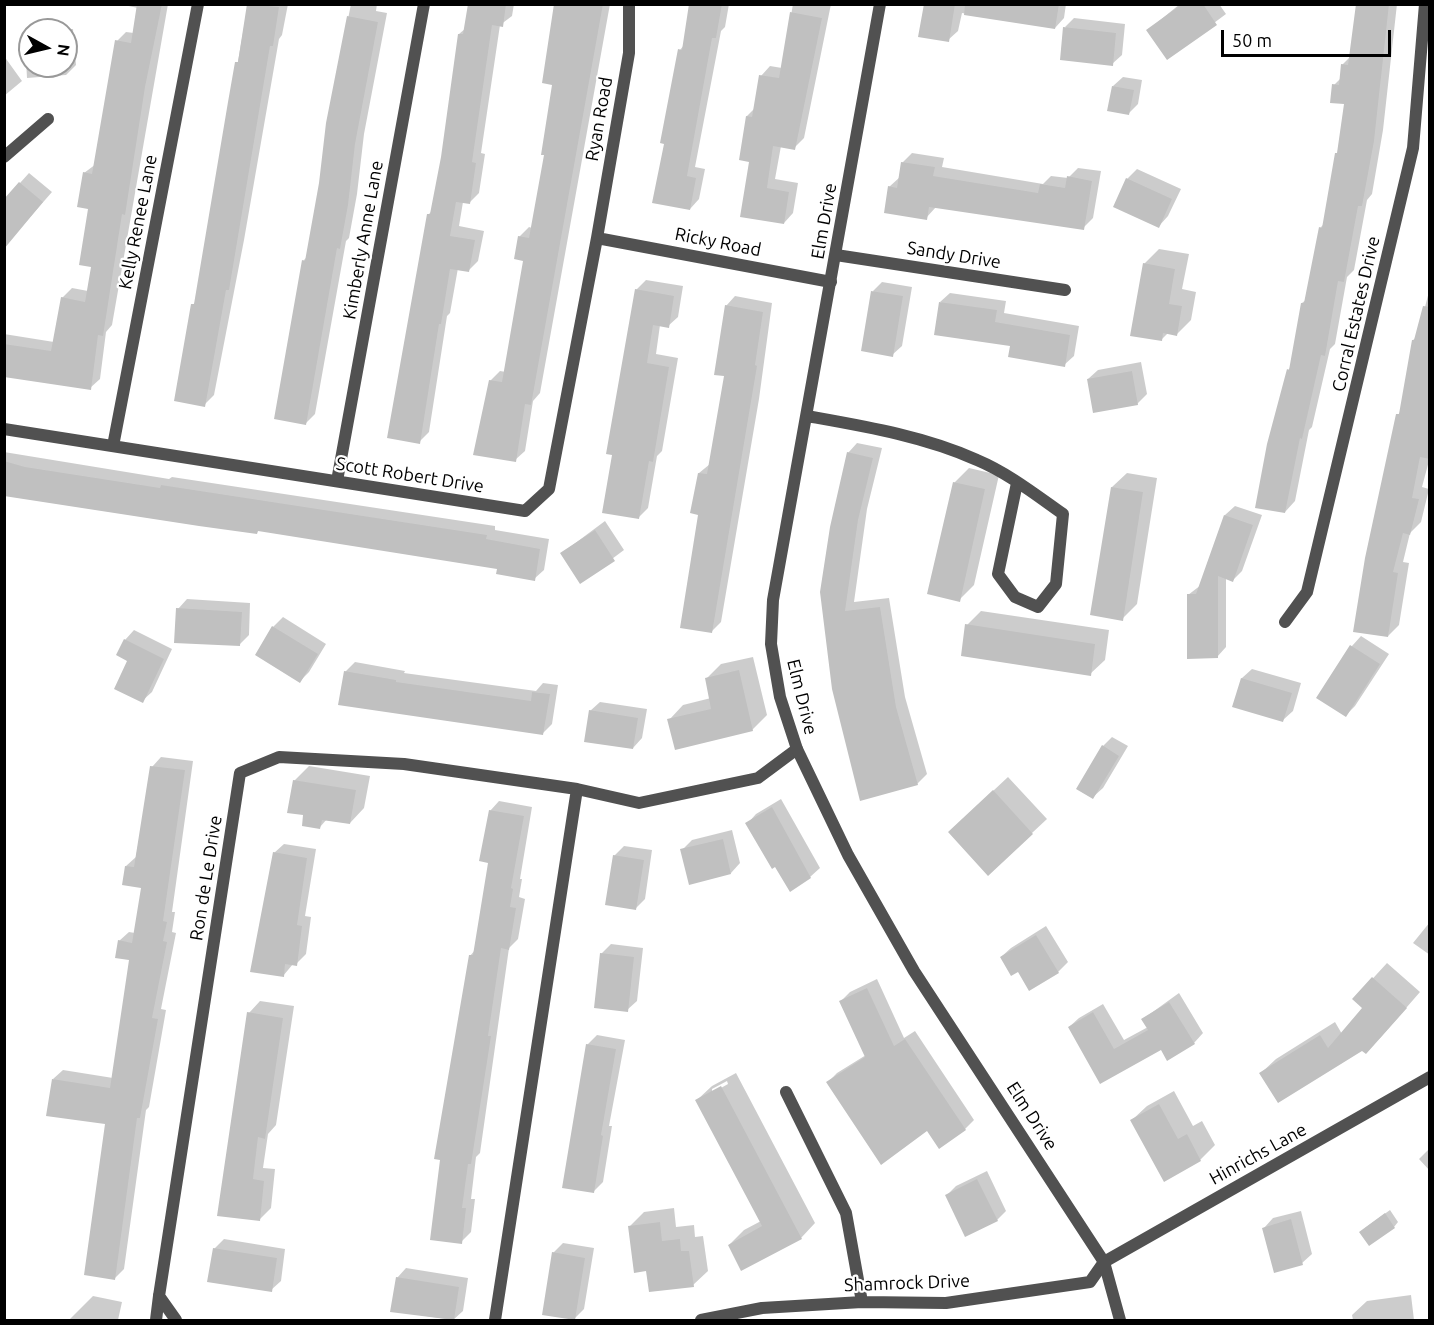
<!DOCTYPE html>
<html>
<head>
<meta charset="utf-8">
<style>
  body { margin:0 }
  #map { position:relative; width:1434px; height:1325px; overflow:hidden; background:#fff; font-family:Ubuntu,sans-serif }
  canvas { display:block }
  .frame { position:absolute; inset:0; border:6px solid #000; pointer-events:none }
  .north { position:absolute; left:18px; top:18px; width:60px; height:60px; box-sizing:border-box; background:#fff; border:2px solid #999; border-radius:50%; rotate:98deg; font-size:16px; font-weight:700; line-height:24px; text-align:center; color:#000 }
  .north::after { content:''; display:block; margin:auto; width:21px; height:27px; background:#000; clip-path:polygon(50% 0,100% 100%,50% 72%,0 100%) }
  .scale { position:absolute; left:1221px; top:30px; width:170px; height:27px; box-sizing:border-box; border:3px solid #000; border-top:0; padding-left:8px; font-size:18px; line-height:21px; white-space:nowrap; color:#000; -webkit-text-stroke:4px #fff; paint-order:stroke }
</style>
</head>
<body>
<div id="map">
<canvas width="1434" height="1325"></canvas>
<div class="frame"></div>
<div class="north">N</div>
<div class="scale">50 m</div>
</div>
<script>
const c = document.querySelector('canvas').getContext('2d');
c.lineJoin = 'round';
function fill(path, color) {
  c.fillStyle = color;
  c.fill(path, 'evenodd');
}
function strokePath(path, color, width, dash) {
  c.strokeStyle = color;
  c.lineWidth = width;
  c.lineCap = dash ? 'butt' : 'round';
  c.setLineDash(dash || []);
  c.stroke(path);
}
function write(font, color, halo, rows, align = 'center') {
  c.font = font + ' Ubuntu,sans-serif';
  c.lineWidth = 4.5;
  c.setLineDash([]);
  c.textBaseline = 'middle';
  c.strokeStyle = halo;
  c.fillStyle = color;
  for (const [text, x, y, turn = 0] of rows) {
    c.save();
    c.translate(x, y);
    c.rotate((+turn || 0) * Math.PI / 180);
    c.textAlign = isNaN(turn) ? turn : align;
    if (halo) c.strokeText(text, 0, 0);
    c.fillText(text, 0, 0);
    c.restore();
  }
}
fill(new Path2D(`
  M119,4h49l-56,321 -6,7 -6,47 -10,9 -86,-13v-41l50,8 8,-44 10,-10 16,3 5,-25 -3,-59 -6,-34 12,-9 21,-123 9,-9 8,1 4,-25z
  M248,4h40l-6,31 -3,4 -35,201 -30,155 -10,10 -11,-100 3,-4z
  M351,4h26l-1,7 11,2 -23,121 -7,60 -8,44 -3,3 -31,173 -9,9 -3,-162 4,-4 14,-74 6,-59z
  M470,4h44l-2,12 -12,9 -19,128 4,1 -6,39 -10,10 -6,-1 -4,24 25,5 -6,30 -9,9 -11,-2 -8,45 -3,3 -18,116 -10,10 10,-228 3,-3 10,-54 17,-123 7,-6z
  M556,4h54l-70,389 -7,8 -8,50 -10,9 -25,-79 10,-10 6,1 19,-113 -6,-22 10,-10 3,1 13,-74 9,-71z
  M691,4h38l-4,23 -4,4 -26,136 10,2 -6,30 -9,10 -24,-66 14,-93 4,-5z
  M793,4h38l-27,134 -10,10 -13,-2 -6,33 23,4 -5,30 -9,10 -34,-63 -3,-44 8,-8 6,-32 9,-10 12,2z
  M925,4h141l-2,14 -9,10 -93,-15 -4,18 -10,9z
  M1180,4h39l7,10 -59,44 -19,-28z
  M1357,4h40l-14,126 -11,64 -5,6 -13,70 -7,7 -12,67 -5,5 -18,78 -3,3 -14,71 -10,11 3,-142 4,-4 10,-63 5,-4 13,-71 5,-5 14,-72 6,-48 -11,-18 7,-7 1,-13 8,-8z
  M1074,18l51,6 -3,31 -10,9 -47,-37z
  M73,29l3,36 -10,10 -39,3 -2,-36 5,-6v30h36v-36h-4z
  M4,56l18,25 -18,15z
  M1123,77l19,3 -4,24 -10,10 -15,-28z
  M912,153l32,5 -2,9 101,17 8,-8 17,2 10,-10 23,3 -8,47 -10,10 -147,-21 -10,11 -37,-31 11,-10 2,-14z
  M1137,169l44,20 -13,27 -9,10 -32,-47z
  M29,173l23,19 -48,55 16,-64z
  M1159,249l30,5 -7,35 14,3 -5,28 -14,14 -9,-1 -7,7 -17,-76z
  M646,280l37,6 -5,31 -10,9 -8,-1 -4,29 22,4 -16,93 -5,5 -9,52 -9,9 -26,-63 23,-164z
  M882,282l30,5 -10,59 -10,9 -19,-64z
  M1430,288v169l-8,30 7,2 -8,33 -11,11 -7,29 6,1 -10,62 -11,11 10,-221 3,-4 12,-71 4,-3z
  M950,293l56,8 -2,12 75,13 -5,30 -10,9 -53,-20 -71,-43z
  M735,296l37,7 -13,96 -38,223 -10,10 -11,-119 -1,-40 11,-9 15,-89 1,-69z
  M1141,362l6,32 -10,10 -49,-25 10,-9z
  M857,443l25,5 -15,61 -13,93 35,-4 16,99 22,77 -10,10 -83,-96 14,-235z
  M4,452l165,27 3,-2 323,49v4l54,9 -5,31 -10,9 -36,-11 -239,-38 -255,-36z
  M969,468l30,7 -25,110 -15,15 -5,-117z
  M1127,473l30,5 -20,126 -15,15 -10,-132z
  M1235,506l27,9 -20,56 -9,9 -7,-2v69l-9,10 -29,-62 13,-10 24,-70z
  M605,521l19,29 -43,32 -19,-29z
  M187,599l63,4 -1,32 -10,10 -61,-36z
  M981,611l128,19 -4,30 -15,14 -123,-49z
  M283,617l43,27 -17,28 -9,9 -43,-27 16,-27z
  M134,630l38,19 -20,43 -10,9 -17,-61z
  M1361,636l28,18 -34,52 -9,9 -28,-17 34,-52z
  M753,657l14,58 -15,15 -83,-10 14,-15 28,-7 -5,-19 15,-15z
  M355,662l50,9 -1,2 132,18 7,-8 15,2 -6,39 -10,10 -197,-62z
  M1252,669l49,14 -8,28 -10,9 -49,-14 8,-28z
  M600,702l47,7 -5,29 -9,10 -43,-37z
  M1112,737l16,9 -25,42 -10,9 10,-51z
  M161,757l32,4 -21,151h3l-3,20 4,1 -15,76 5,1 -17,97 -3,3 -22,159 -9,9 -9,-155 -53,-44 10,-9 50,8 18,-119 -12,-18 10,-9 6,1 7,-47 -16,-20 10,-9 16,-90z
  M309,766l61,10 -6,32 -14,15 -23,-4 -7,8 -15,-13 -11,-33z
  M1008,777l39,42 -59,55 -24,-56z
  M781,799l39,69 -10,9 -63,-53 9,-10z
  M499,801l33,6 -12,72h2l-3,18 6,2 -7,40 -9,9 -29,205 -4,4 -5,42h4l-4,33 -10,10 -30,-4 39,-282 5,-6 15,-89v-50z
  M732,830l8,33 -9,10 -49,-23 10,-10z
  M284,844l32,5 -11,67 6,1 -5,37 -10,10h-3l-10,12 -9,-123z
  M624,846l28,4 -7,49 -9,9 -22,-52z
  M1430,922v33l-17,-12z
  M1046,926l22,36 -10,10 -40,-2 -17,-13 10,-9z
  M611,944l32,4 -6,53 -10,9 -26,-56z
  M1387,963l33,29 -40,46 -18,11 -101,24 15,-14 59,-37 7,12 22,-26 -10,-9z
  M877,979l27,59 11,-7 59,89 -9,9h-38l-99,-47 9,-9 29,-18 -25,-54 9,-9z
  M1179,993l24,40 -9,10 -33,5 -60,34 -32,-55 10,-9 24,-14 21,36 24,-13 -5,-8z
  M260,1001l34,5 -18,119 -8,9 -5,34 12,1 -4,39 -12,12 -41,-5 31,-202z
  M597,1035l28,5 -16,86h3l-9,56 -9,9 -7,-146z
  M736,1073l79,150 -14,15 -72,7 15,-15 17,-9 -64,-121 15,-14zM727,1081l1,3 -16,9v-4z
  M1174,1091l19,35 9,-5 13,24 -15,15 -68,-40 15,-14z
  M1430,1148v23l-11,-12z
  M987,1171l19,40 -9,9 -50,-25 9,-9z
  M674,1208l2,19 18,-2 1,12 8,-1 5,35 -15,14 -45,-15 -18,-44 14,-14z
  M1390,1210l8,12 -4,5 -29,1z
  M1301,1211l11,43 -10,9 -38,-35 9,-10z
  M224,1239l61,10 -4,32 -10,9 -57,-41z
  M563,1243l31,5 -10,61 -10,10 -21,-66z
  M406,1268l62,10 -5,33 -10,9 -61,-9 5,-33z
  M1411,1295l3,25h-61l-1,-5 15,-14z
  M93,1296l29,6 -4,18h-49z`), '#0003');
fill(new Path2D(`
  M137,4h25l-17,83 -20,128 -3,-1 -19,122 -5,-1 -7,55 -87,-13v-33l47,7 10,-54 24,5 6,-35 -12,-2 9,-56 -11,-2 6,-35 9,2 23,-134 16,3z
  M247,4l32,3 -6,39h-3l-41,244h-3l-21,117 -31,-6 17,-97h3l34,-202 7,-40h3z
  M468,4h38l-3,23 -11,-2 -20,137 4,1 -6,41 -14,-2 -6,34 25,4 -6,32 -19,-3 -9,55h-2l-19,120 -33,-6 40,-224h3l11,-57 17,-123h5z
  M554,4h49l-72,401 -6,-1 -9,58 -43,-7 16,-75 13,2 21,-121 -9,-2 4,-23 11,2 15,-83h-3l11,-70 -10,-2z
  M689,4h33l-6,34h-4l-25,138 9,2 -6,32 -38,-7 12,-59 -4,-1 18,-94 4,1z
  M924,4h31l-6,38 -31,-5z
  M965,4h94l-4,25 -91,-14z
  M1182,4h21l14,21 -50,35 -21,-30z
  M1356,4h33l-15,137 -12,65h-4l-14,76 -6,-1 -13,75 -4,-1 -19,84 -2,-1 -15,75 -30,-5 12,-64 20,-75 2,1 12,-67h3l15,-76 3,1 13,-75h2l7,-49 -14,-1 2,-19 7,1 2,-21 7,1z
  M790,12l32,6 -27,132 -22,-4 -6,42 22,4 -5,32 -44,-7 9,-55 -10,-2 7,-44 6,1 7,-42 20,3z
  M347,16l31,6 -23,122 -7,61 -8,44 -3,-1 -31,177 -32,-6 28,-159 3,1 14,-78 7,-60z
  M1063,27l53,6 -3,33 -53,-6z
  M1112,86l22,4 -5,25 -22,-4z
  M901,162l34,5 -2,9 105,17 2,-9 25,4 2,-12 25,5 -8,49 -155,-23 -2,13 -43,-7 4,-27 9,2z
  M1126,178l46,21 -13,29 -46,-21z
  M19,182l24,20 -39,47v-50z
  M1143,263l32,6 -6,35 13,2 -5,30 -14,-3 -1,8 -32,-5z
  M635,289l39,7 -5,32 -16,-3 -6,38 22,4 -16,95 -4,-1 -10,58 -37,-6 10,-58 -6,-1z
  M871,291l32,5 -10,61 -32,-6z
  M939,302l58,8 -2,12 75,13 -5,32 -57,-10 2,-11 -76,-11z
  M725,305l38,7 -8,53 2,1 -45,267 -32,-5 18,-113 -8,-2 8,-40 9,1 17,-98 -10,-1z
  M1423,306l7,1v152l-10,-2 -8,41 7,1 -9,36 -7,-2 -10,39 5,1 -10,64 -35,-5 12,-74 31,-144h3l13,-74h2z
  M1132,371l6,34 -45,8 -6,-34z
  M847,452l26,6 -15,62 -13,91 35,-4 16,100 22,78 -58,16 -28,-112 -12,-97 10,-65z
  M4,461l21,6 135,21 1,-3 326,50 -1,4 54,10 -5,32 -39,-7 1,-5 -239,-38 -1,3 -58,-8 -195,-30z
  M953,482l32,7 -25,113 -33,-8z
  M1111,487l32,5 -20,129 -33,-6z
  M1224,515l29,10 -20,57 -15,-6v82l-31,1v-65h9z
  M595,530l20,31 -35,23 -20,-31z
  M176,608l66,4 -2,34 -66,-3z
  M965,624l130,20 -4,32 -130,-20z
  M272,626l46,28 -18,29 -45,-28z
  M124,639l40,20 -21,44 -29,-14 13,-28 -11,-6z
  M1350,645l30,19 -34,53 -30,-19z
  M739,670l14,61 -78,19 -8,-31 44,-10 -6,-31z
  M344,671l52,9v2l135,19 1,-9 18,2 -7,41 -205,-30z
  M1241,678l51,15 -9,29 -51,-15z
  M589,710l49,8 -5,31 -49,-7z
  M1102,745l17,11 -26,43 -17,-10z
  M150,766l35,4 -22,151 4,1 -4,19 4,1 -15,76 6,1 -18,99h-3l-22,162 -31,-5 21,-151 -59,-8 6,-37 58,9 19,-128 -14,-2 3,-18 14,3 9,-55 -19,-3 3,-19 9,1z
  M293,780l63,10 -6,34 -28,-4 -2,9 -18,-3 1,-11 -16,-2z
  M993,790l40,44 -45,42 -40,-44z
  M772,807l39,71 -21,14 -15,-25 -3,2 -27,-46z
  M489,810l35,6 -13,72 2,1 -3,18 6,1 -7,42 -8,-2 -13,88h3l-20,128h-3l-6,44h4l-4,36 -32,-4 10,-80 -6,-1 35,-204h4l15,-92 -9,-2z
  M723,839l8,35 -42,11 -9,-36z
  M273,852l34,6 -10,67 5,1 -5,40 -12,-2 -1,13 -34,-5z
  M613,855l31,5 -8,50 -31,-5z
  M1036,935l23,38 -30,18 -11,-19 -7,4 -11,-19z
  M600,953l34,4 -6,55 -34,-4z
  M1372,977l35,31 -41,46 -4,-3 -84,52 -19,-30 61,-38 8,13 34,-40 -10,-9z
  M867,988l27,58 11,-7 61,91 -27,19 -12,-18 -46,34 -55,-83 39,-25 -26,-56z
  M1169,1002l26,42 -28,17 -6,-11 -61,34 -32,-57 25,-15 21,37 34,-19 -7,-11z
  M247,1012l36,6 -18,121 -7,-2 -5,42 11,2 -4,40 -43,-5z
  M586,1044l30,5 -15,86 2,1 -9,57 -32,-5z
  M721,1086l81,153 -61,32 -13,-26 34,-19 -67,-126z
  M1159,1104l19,35 9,-5 14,27 -37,21 -34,-62z
  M977,1179l21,42 -33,16 -20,-42z
  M1385,1213l10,15 -26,18 -10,-14z
  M1291,1219l12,46 -29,8 -12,-45z
  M660,1222l2,19 18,-2 1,12h8l5,36 -45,5 -3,-21 -12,2 -6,-47z
  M213,1248l64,10 -5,34 -65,-10z
  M552,1252l33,6 -10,62 -33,-5z
  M396,1277l63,10 -5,33 -64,-8z`), '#c0c0c0');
strokePath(new Path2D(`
  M156,1320l3,-24`), '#515151', 12);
strokePath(new Path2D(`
  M4,157l44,-38
  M597,238l234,44
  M836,255l229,35
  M807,416c56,10 117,20 170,44 31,13 59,35 86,54l-7,70 -18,23 -23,-10 -17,-23 19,-91
  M4,429l521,82 24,-22 48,-251 32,-185v-49
  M113,446l85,-442
  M337,481l87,-477
  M1285,622l22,-30 106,-444 12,-144
  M786,1092l60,121 16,89
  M176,1320l-17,-24 81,-523 39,-16 125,7 173,25 62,14 119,-25 39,-29
  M495,1320l82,-531
  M701,1320l61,-12 100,-6 84,1 144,-21 14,-20 326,-185`), '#515151', 12);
strokePath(new Path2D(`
  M880,4l-107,596 -2,44 9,53 17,52 51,106 66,116 190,291 16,58`), '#515151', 12);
write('18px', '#000', '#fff', [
  ["Ryan Road",599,119,-80],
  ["Elm Drive",824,221,-80],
  ["Kelly Renee Lane",138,222,-79],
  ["Kimberly Anne Lane",363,240,-80],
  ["Ricky Road",718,242,11],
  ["Sandy Drive",954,255,9],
  ["Corral Estates Drive",1356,314,-77],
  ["Scott Robert Drive",410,475,9],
  ["Elm Drive",802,697,76],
  ["Ron de Le Drive",206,878,-81],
  ["Elm Drive",1032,1116,57],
  ["Hinrichs Lane",1258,1154,-29],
  ["Shamrock Drive",907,1283,-2]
]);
</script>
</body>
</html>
